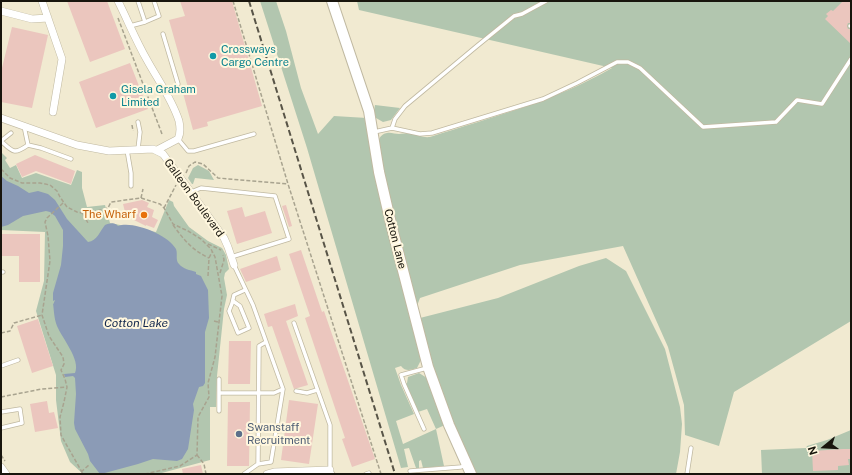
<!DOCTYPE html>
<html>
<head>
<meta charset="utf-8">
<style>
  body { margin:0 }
  #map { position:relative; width:852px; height:475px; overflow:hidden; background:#f1ead1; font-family:"Public Sans",sans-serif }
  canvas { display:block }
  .frame { position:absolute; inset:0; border:2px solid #18150d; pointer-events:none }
  .north { position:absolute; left:804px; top:427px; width:40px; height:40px; -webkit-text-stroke:3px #fff7de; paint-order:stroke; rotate:252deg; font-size:11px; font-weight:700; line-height:16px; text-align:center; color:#18150d }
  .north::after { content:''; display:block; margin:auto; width:14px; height:18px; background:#18150d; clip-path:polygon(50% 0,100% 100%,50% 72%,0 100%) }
</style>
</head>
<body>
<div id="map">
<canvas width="852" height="475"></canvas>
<div class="frame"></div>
<div class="north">N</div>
</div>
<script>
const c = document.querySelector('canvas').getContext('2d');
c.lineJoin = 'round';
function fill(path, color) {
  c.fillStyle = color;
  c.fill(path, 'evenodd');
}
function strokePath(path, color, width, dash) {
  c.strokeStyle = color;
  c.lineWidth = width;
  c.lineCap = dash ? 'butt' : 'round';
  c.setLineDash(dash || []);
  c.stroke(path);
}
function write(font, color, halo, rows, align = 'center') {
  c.font = font + ' "Public Sans",sans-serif';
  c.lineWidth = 4;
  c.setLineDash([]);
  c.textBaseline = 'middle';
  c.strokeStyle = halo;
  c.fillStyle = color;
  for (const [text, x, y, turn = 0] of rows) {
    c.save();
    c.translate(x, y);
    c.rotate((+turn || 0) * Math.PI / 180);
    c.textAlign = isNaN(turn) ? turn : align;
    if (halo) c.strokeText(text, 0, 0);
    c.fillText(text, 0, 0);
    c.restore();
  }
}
fill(new Path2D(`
  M260,1h16l10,30 15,57 17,46 16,-18 33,2 54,242 -4,8c-7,2 -11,4 -16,-2l-6,2 6,17 13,29 -18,7 7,23 33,-15 -9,-20 -9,3 -13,-28 2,-1 1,-6 11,-4 8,5 18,47 -9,4 8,37 -21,2 -2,-8 -2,1v7h-3l-7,-20 -5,1 4,18 -7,1 -94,-320z
  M357,1h494v320l-117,71 -15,54 -34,-11 -1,-30 -16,-58 -45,-101 -103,19 -100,33 -5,13 -35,-149c-1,-9 -6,-27 7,-29 4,-1 8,1 12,1 3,0 7,-1 10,-1 8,1 13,5 21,4 62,-20 125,-36 182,-69l-253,-58z
  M375,105l25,3 -9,12 -8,2 -7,-4 -2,-7z
  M1,152l6,6 -2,2 5,8 6,-3 6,13 14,-5 35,12 6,-15 5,2v16l5,19 18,-2 5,18 46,9 13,-32 4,2 1,4 15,21 19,14 14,7 4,7 3,14 -4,4 -1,5 3,17 -3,14 -7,67 -1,31h-6v53l-52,14h-75l-13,-12 -9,-21 -5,-41v-25l-20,-64 8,-30 1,-49 -44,-2z
  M198,165l11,6 5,9 -19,-2 -2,6h-1l-4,-6 5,-10z
  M606,258l20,13 39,78 15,58 2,17 -2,28 -4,22h-199l-22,-44 -22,-57 -13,-55 78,-20 81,-32z
  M851,430v44h-89l-1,-24 45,-2 1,-2 20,-6z`), '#b2c6af');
fill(new Path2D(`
  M1,176l6,5 11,5 11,7 9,-2 10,3 7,6 12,19 21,23c9,-1 12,-11 17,-17 5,-2 10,-3 13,1 14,-6 51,9 58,23 2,5 -1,11 3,15 4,5 11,6 17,8v2l5,2 7,14 1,28 -4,14v51l-2,3 -4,1 -6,17 1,6 -6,39 -6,10 -5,2 -24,-2 -15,5 -37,10h-1l-10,-13 -2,-7 -13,-25 -1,-6 2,-29 -1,-16 -2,-2 -8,1 -1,-3 11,-1c6,-13 -13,-35 -18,-47 -3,-8 -3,-15 -4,-23v2l2,-5 -2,1v-8l8,-28 2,-19v-16l-8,-14 -5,-4 -4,-1 -23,5 -15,9 -7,2z`), '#8b9bb6');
fill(new Path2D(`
  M67,1h40l18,48 -35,13z
  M180,1h52l30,105 -55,16 1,4 -15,4 -10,-37 6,-2 -20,-71 16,-4z
  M843,1h8v22h-3l-1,3 1,3h3v15l-26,-25 3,-3 -2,-2 5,-4 2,1z
  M12,27l36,8 -16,73 -31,-6v-30z
  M130,63l18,46 -52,19 -17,-46z
  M35,155l40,16 -4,13 -35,-13 -14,6 -6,-13z
  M142,200l7,3 -2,4 7,3 -2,7 6,3 -4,8 -8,-3v1l-12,-6 4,-10 -13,2 -2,-8z
  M286,205l6,21 -3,1 -7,-21z
  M242,207l3,10 20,-6 7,22 -35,11 -10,-33z
  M1,234h39v48h-21v-26h-18z
  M301,250l21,62 2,-1 51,148 -23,8 -10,-28 3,-1 -40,-120 5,-2 -21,-62z
  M277,256l4,14 -35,12 -6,-13z
  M295,304l3,12 -12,5 22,64 -14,4 -22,-63 -4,1 -4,-13z
  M38,319l15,47 -21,7 -15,-47z
  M229,341h22l-1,43h-22z
  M289,400l29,4 -9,60 -28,-4z
  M47,401l2,12 5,-1 4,16 -23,4 -5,-28z
  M228,402h22l-1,64h-22z
  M843,449h7v10h-2l1,6 -11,1v4l-25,1 -1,-20z
  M201,465l2,9h-20l-1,-5z`), '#ebc6be');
const lane = new Path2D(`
  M138,1l7,21
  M130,26l15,-4 14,-6 -5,-15
  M850,26h1
  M163,34l15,50 -3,4 -9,4
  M24,126l4,19
  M392,128l3,-9 10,-13 72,-60 37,-30 8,-2 24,-13
  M374,132l18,-4 28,6 12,-1 111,-34 34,-16 40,-21h11l12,6 63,59 73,-5 21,-22 25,4 29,-45
  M11,133l-10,8c12,11 13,14 27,4
  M178,139l10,12h6l60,-17
  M28,145l13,3 30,11
  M138,149l2,-17 -2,-10
  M127,150l4,23v13
  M191,192l10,-4 74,8 14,43 -58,18
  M234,265l19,40 30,84 -12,73 -13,2 1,-118 7,-4
  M1,272h2
  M233,301l7,5 9,22 -11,5 -9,-22c3,-6 4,-10 5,-16l11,-5
  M294,323l36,102v45l3,4
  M1,366l17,-6
  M296,391l11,2 10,-3
  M220,393h54l9,-4
  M219,411v-32
  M1,412l19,-3 2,14 -21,5
  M424,429l-20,-45 -3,-9 26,-7
  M410,471l51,-4 5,-2
  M244,474l14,-10
  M366,474l3,-1
  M687,474l4,-26`);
const street = new Path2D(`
  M42,1l20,58 -9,53
  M118,1c10,20 18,40 29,59 11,20 25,39 32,61 1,5 2,12 -1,18l-21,11
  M1,11l31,8 16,-1
  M1,118l76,27 32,6 44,-2 10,5 61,84 4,9 6,18
  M1,467l5,7
  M267,474l7,-2 56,-2`);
const secondary = new Path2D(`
  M332,1l37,110 10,61 13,56 36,139 21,58 22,49`);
strokePath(lane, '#c0b9a1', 5);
strokePath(street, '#c0b9a1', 8);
strokePath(secondary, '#c0b9a1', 12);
strokePath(new Path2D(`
  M233,1l55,183 93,290
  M118,18l44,116
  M132,125l1,6
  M1,169l9,9 12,5h18l10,2 7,6 3,6 7,10 10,5 5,1 20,-3 6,-2 3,-6 30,-4 19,6 4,4 9,16 15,7 13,8 10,10 4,8 7,39 -7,61 -7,26 1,14 -11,20 -1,38 -17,11 -35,8
  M186,173l3,-7 6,-4 8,2 15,14 70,6
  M141,198l2,-9
  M63,203l-16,15 -2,4 3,14 2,25 -8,54 7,21 14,21 1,7 -3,6 4,9 2,8 -3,15 -4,15 1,18 22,39
  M164,208l12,-23
  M83,214l5,9
  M173,225c11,15 19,25 36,33
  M208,244l13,6
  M220,273l4,-13 -1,-5
  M208,276l1,-18 3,-6
  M214,321l4,1
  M1,333l9,-2 4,-8 28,-8
  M1,397l41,-8 24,-2
  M1,455l4,6
  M197,455l7,9 2,10
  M81,472l8,-7`), '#a8a38f', 1.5, [4, 2]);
strokePath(lane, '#fff', 3.5);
strokePath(street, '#fff', 7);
strokePath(secondary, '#fff', 10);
strokePath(new Path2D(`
  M249,1l146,473`), '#585447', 2, [6, 3]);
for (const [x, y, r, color] of [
  [213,56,4,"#0f9aa8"],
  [113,96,4,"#0f9aa8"],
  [144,215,4,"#e8710a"],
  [239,434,4,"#5c6f8a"]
]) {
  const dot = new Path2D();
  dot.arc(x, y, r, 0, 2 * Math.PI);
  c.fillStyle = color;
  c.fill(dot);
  strokePath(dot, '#fff7de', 1.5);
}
write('11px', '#0d838f', '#fff7de', [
  ["Crossways",221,50],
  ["Cargo Centre",221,63],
  ["Gisela Graham",121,90],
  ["Limited",121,103]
], 'left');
write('11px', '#18150d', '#fff7de', [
  ["Galleon Boulevard",194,198,54],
  ["Cotton Lane",395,239,76]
]);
write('11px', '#c56008', '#fff7de', [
  ["The Wharf",136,215]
], 'right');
write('11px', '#4e5e75', '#fff7de', [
  ["Swanstaff",247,428],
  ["Recruitment",247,441]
], 'left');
write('italic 12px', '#13284d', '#fff7de', [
  ["Cotton Lake",136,323]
]);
</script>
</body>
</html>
